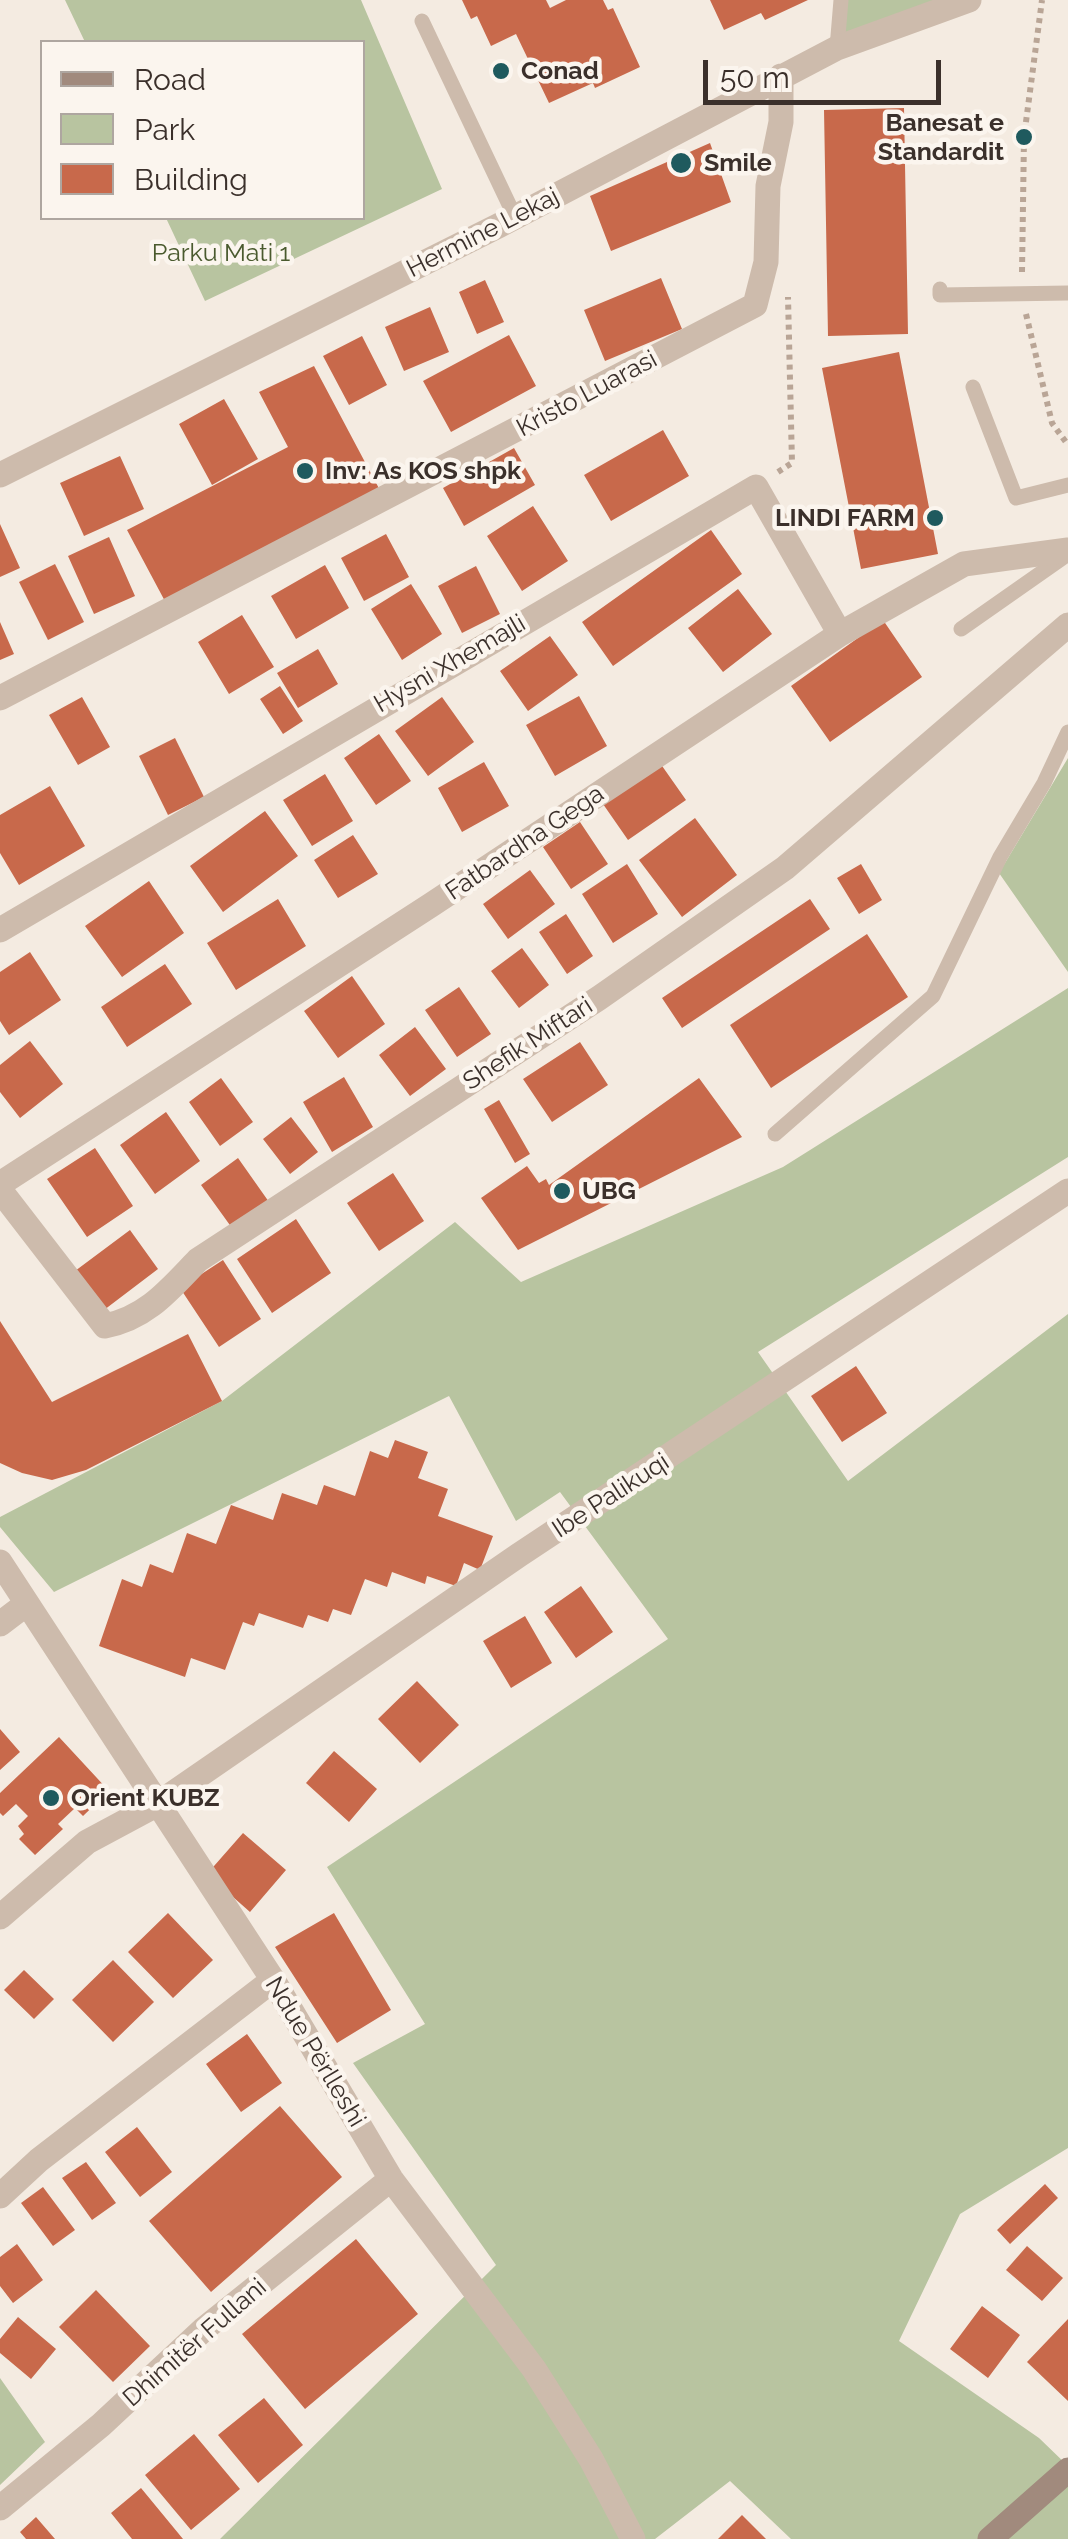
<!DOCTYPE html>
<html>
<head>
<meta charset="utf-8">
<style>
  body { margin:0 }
  #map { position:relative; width:1068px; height:2539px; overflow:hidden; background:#f4ebe1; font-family:Raleway,sans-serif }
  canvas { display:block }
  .legend { position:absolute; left:40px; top:40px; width:325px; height:180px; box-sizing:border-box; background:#fbf5ee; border:2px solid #aea6a0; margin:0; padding:12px 18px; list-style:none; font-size:30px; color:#3b302b }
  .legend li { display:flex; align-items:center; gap:20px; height:50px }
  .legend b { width:50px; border:2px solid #aea6a0 }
  .scale { position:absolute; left:703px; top:60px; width:238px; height:45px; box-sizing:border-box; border:5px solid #3b302b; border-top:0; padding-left:12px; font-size:30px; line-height:35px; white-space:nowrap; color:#3b302b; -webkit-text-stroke:8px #fbf5ee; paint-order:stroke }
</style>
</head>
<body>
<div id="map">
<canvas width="1068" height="2539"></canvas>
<ul class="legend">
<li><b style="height:12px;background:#a18a7d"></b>Road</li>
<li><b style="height:28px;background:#b8c4a0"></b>Park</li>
<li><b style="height:28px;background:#c8694b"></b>Building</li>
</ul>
<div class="scale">50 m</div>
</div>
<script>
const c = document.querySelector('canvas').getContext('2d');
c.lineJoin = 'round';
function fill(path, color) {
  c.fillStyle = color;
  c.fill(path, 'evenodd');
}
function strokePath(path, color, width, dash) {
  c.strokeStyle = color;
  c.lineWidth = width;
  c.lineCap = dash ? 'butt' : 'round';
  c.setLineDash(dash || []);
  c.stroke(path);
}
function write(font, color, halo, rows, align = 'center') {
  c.font = font + ' Raleway,sans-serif';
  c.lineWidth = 9;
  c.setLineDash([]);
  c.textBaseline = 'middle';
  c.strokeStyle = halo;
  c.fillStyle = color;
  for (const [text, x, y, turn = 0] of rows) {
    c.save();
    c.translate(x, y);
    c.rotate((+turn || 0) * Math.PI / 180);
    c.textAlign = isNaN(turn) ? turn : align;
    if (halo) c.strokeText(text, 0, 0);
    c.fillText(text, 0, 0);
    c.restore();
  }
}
fill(new Path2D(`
  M65,0h296l81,189 -237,112 -39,-83h196v-176h-277z
  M841,0h128l-132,48z
  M1068,758v214l-69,-99z
  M1068,988v169l-310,195 90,129 220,-167v834l-108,66 -61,127 140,97 29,28v73h-277l-61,-58 -75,58h-435l276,-274 -143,-202 72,-39 -98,-157 341,-228 -108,-147 -44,29 -67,-125 -395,196 -54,-65v-10l222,-116 233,-179 66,60 262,-115z
  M0,2378l45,64 -45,43z`), '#b8c4a0');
fill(new Path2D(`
  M462,0h84l4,8 16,-8h37l5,10 5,-2 27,59 -45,21 -2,-5 -44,20 -33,-69 -25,12 -14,-30 -6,3z
  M710,0h98l-43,20 -4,-7 -37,17z
  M904,108l4,226 -80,2 -4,-226z
  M710,143l21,59 -120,49 -21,-55z
  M661,278l21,51 -77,32 -21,-51z
  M485,280l19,42 -27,12 -18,-42z
  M430,307l19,45 -45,19 -19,-44z
  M509,335l27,51 -85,46 -28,-51z
  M362,336l25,49 -38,20 -26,-49z
  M899,352l39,202 -77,15 -39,-201z
  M314,366l69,130 -216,109 -40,-75 161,-83 -29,-55z
  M224,399l34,60 -46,26 -33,-61z
  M663,430l26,46 -78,45 -27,-46z
  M514,448l21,37 -71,41 -21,-38z
  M120,456l24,53 -60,27 -24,-53z
  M533,506l35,55 -46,30 -35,-55z
  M0,524l20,44 -20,9z
  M711,530l31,44 -129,92 -31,-44z
  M386,534l23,43 -45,24 -23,-43z
  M109,537l26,59 -41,18 -26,-58z
  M55,564l29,58 -36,18 -29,-58z
  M325,565l24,43 -53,31 -25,-43z
  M476,566l24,48 -38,19 -24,-47z
  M411,584l31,50 -40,26 -31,-51z
  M738,589l34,45 -49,38 -35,-44z
  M242,615l32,52 -45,27 -31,-52z
  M883,620l39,57 -92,65 -39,-56z
  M0,622l14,32 -14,6z
  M550,636l28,39 -50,36 -28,-40z
  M318,649l20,35 -40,24 -21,-35z
  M280,686l23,35 -20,13 -23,-35z
  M579,696l28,50 -52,30 -29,-51z
  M82,697l28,50 -32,18 -29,-50z
  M442,697l32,45 -46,34 -33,-45z
  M379,734l32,47 -35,24 -32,-47z
  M175,738l29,59 -36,18 -29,-59z
  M484,762l25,44 -47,26 -24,-44z
  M660,763l26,37 -58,40 -25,-36z
  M325,774l28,47 -41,25 -29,-46z
  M50,786l35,60 -66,39 -19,-32v-38z
  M265,811l33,45 -75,56 -33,-46z
  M695,818l42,57 -55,42 -43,-57z
  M580,822l28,42 -37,25 -28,-42z
  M353,835l25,39 -40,24 -24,-38z
  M627,864l31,50 -45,29 -31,-49z
  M861,864l21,36 -23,14 -22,-36z
  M530,870l25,34 -47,35 -25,-35z
  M149,881l35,52 -62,44 -37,-51z
  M278,899l28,47 -70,44 -29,-47z
  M810,899l20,30 -148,99 -20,-30z
  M566,914l27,42 -26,18 -28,-42z
  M867,934l41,63 -137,91 -41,-63z
  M522,948l27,37 -30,23 -28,-37z
  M30,952l31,48 -52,35 -9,-14v-49z
  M165,964l27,40 -65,43 -26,-40z
  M352,976l33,48 -47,34 -34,-47z
  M459,987l32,47 -34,23 -32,-47z
  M415,1027l31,42 -36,27 -31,-41z
  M30,1041l33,43 -43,34 -20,-26v-27z
  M580,1042l28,43 -56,37 -29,-43z
  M344,1077l29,50 -41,25 -29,-50z
  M221,1078l32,44 -33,24 -31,-44z
  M699,1078l43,59 -224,113 -37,-52 46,-32 12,17 7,-4 3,6z
  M499,1100l31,54 -15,9 -31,-54z
  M166,1112l34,49 -45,33 -35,-49z
  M291,1117l27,35 -28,22 -27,-35z
  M95,1148l38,58 -46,31 -40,-58z
  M238,1158l31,44 -37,26 -31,-43z
  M393,1173l31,48 -45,30 -32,-48z
  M296,1219l35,54 -59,40 -35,-54z
  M130,1230l28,39 -54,41 -29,-39z
  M223,1260l38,59 -42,28 -39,-59z
  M0,1321l52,81 136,-68 34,67 -136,69 -34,10 -30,-7 -22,-10z
  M856,1366l31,47 -45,29 -31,-46z
  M395,1440l33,12 -10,26 30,11 -10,27 55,20 -13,34 -16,-7 -8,23 -29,-10 -2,8 -33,-12 -5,15 -22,-8 -14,36 -18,-6 -5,13 -20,-7 -5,13 -44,-15 -5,13 -11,-4 -18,48 -34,-12 -6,19 -86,-31 23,-67 20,8 8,-23 23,9 14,-40 29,11 15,-39 42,15 9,-27 35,12 7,-20 31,11 15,-45 18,7z
  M581,1586l32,46 -37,26 -32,-46z
  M525,1616l27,47 -41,25 -28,-47z
  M417,1681l42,44 -39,38 -42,-44z
  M0,1729l20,23 -20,18z
  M59,1737l50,54 -26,25 -8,-8 -17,16 5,5 -28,26 -16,-16 5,-5 -6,-8 10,-10 -12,-12 -13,12 -3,-3v-20z
  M334,1751l43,38 -28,33 -43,-39z
  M243,1833l43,37 -36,42 -43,-38z
  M168,1913l45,47 -40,38 -45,-46z
  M334,1913l57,97 -54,33 -62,-96z
  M113,1960l41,42 -41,40 -41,-42z
  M24,1970l30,29 -20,20 -30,-29z
  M247,2034l35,49 -41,29 -35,-48z
  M280,2106l62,71 -131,115 -62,-71z
  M137,2127l35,45 -32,25 -35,-45z
  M86,2162l30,41 -24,17 -30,-42z
  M1045,2184l13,14 -48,46 -13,-14z
  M43,2187l32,43 -22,16 -32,-43z
  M356,2239l62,75 -113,95 -63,-75z
  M17,2244l26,36 -30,23 -13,-17v-29z
  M1027,2246l36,32 -21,23 -36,-31z
  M96,2290l54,56 -37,36 -54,-55z
  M982,2306l38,29 -32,43 -38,-29z
  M18,2317l38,32 -25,30 -31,-26v-14z
  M1068,2319v82l-41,-39z
  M264,2398l39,47 -45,38 -40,-48z
  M194,2434l46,55 -49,41 -46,-55z
  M141,2488l42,51h-51l-21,-26z
  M742,2515l24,24h-48z
  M36,2517l19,22h-29l-6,-7z`), '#c8694b');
strokePath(new Path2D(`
  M1022,272l2,-135 18,-137
  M1026,314l26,109 16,22
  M778,472l14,-9 -4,-166`), '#b9a596', 6, [5, 5]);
strokePath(new Path2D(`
  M422,21l93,196
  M837,48l4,-48
  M940,289v6l128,-2
  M973,387l43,111 52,-13
  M961,629l107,-75
  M775,1134l158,-138 67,-139 44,-74 24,-51`), '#cdbbac', 15);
strokePath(new Path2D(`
  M0,475l498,-249 339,-178 132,-48
  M0,698l755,-393 11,-43 2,-76 13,-64v-46
  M0,930l756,-443 84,147
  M0,1184l431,-279 409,-271 124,-70 104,-14
  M0,1190l105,136c42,-8 65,-37 93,-66l401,-262 186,-130 283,-243
  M0,1562l273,418 118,199 143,190 57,90 42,80
  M0,1624l25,-19
  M0,1917l87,-75 69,-37 363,-250 549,-364
  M0,2196l39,-36 234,-180
  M0,2508l101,-83 103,-96 187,-150`), '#cdbbac', 25);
strokePath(new Path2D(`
  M990,2539l78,-69`), '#a18a7d', 25);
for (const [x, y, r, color] of [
  [501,71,10,"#1f5a5e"],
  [1024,137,10,"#1f5a5e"],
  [681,163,12,"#1f5a5e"],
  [305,471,10,"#1f5a5e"],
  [935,518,10,"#1f5a5e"],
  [562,1191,10,"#1f5a5e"],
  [51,1798,10,"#1f5a5e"]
]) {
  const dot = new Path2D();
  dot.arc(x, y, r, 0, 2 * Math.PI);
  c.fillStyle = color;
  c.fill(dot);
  strokePath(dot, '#fbf5ee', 4);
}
write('bold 25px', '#3b302b', '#fbf5ee', [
  ["Conad",521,71],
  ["Banesat e",1004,123,"right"],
  ["Standardit",1004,152,"right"],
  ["Smile",704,163],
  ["Inv: As KOS shpk",325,471],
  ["LINDI FARM",915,518,"right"],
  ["UBG",582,1191],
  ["Orient KUBZ",71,1798]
], 'left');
write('25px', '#3b302b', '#fbf5ee', [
  ["Hermine Lekaj",483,233,-27],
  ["Kristo Luarasi",587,394,-28],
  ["Hysni Xhemajli",450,664,-30],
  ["Fatbardha Gega",525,843,-34],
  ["Shefik Miftari",528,1044,-33],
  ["Ibe Palikuqi",611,1496,-33],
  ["Ndue Përlleshi",315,2052,59],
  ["Dhimitër Fullani",195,2343,-41]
]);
write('25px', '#4a5a2e', '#fbf5ee', [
  ["Parku Mati 1",221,253]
]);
</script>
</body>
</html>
